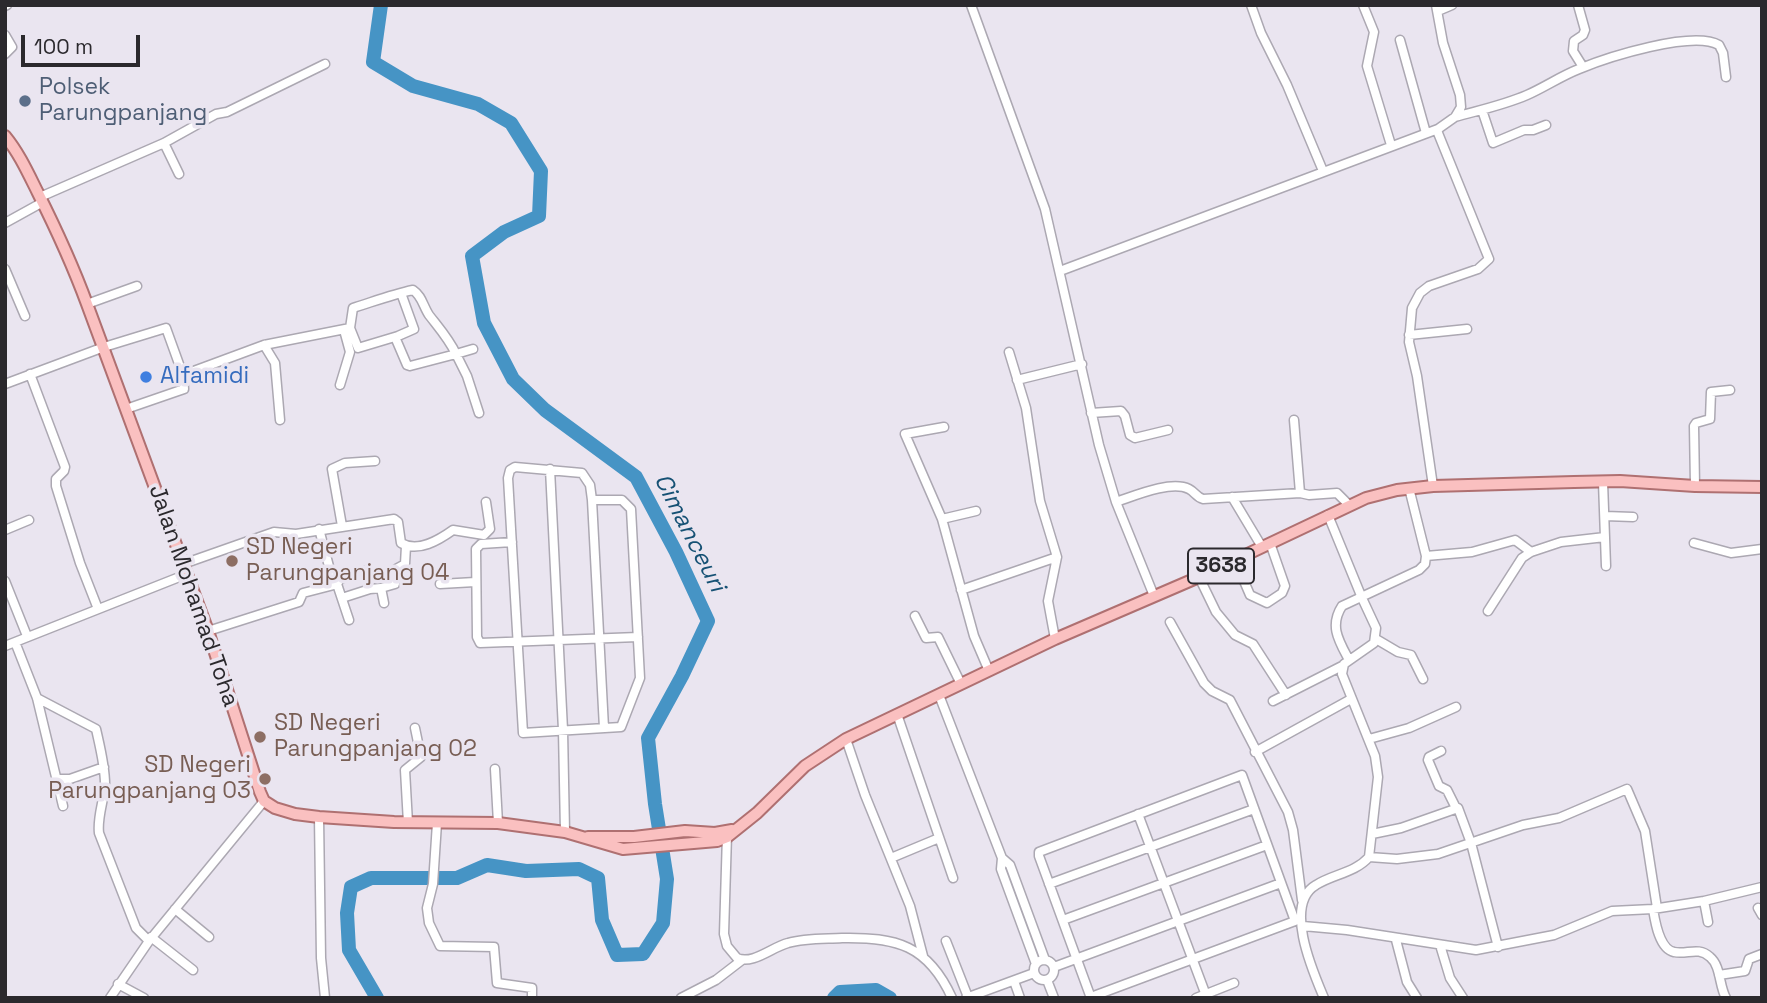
<!DOCTYPE html>
<html>
<head>
<meta charset="utf-8">
<style>
  body { margin:0 }
  #map { position:relative; width:1767px; height:1003px; overflow:hidden; background:#eae5f0; font-family:"Space Grotesk",sans-serif }
  canvas { display:block }
  .frame { position:absolute; inset:0; border:7px solid #2b292d; pointer-events:none }
  .scale { position:absolute; left:21px; top:35px; width:119px; height:32px; box-sizing:border-box; border:4px solid #2b292d; border-top:0; padding-left:9px; font-size:21px; line-height:24px; white-space:nowrap; color:#2b292d; -webkit-text-stroke:5px #eae5f0; paint-order:stroke }
</style>
</head>
<body>
<div id="map">
<canvas width="1767" height="1003"></canvas>
<div class="frame"></div>
<div class="scale">100 m</div>
</div>
<script>
const c = document.querySelector('canvas').getContext('2d');
c.lineJoin = 'round';
function strokePath(path, color, width, dash) {
  c.strokeStyle = color;
  c.lineWidth = width;
  c.lineCap = dash ? 'butt' : 'round';
  c.setLineDash(dash || []);
  c.stroke(path);
}
function write(font, color, halo, rows, align = 'center') {
  c.font = font + ' "Space Grotesk",sans-serif';
  c.lineWidth = 7;
  c.setLineDash([]);
  c.textBaseline = 'middle';
  c.strokeStyle = halo;
  c.fillStyle = color;
  for (const [text, x, y, turn = 0] of rows) {
    c.save();
    c.translate(x, y);
    c.rotate((+turn || 0) * Math.PI / 180);
    c.textAlign = isNaN(turn) ? turn : align;
    if (halo) c.strokeText(text, 0, 0);
    c.fillText(text, 0, 0);
    c.restore();
  }
}
strokePath(new Path2D(`
  M377,998l-28,-48 -2,-37 4,-26 20,-9h86l30,-13 39,6 53,-2 19,9 4,42 15,35 26,-1 20,-31 4,-44 -12,-75 -7,-66 34,-62 26,-55 -32,-69 -40,-75 -91,-67 -32,-31 -29,-56 -12,-67 32,-24 35,-16 2,-45 -30,-48 -33,-19 -65,-18 -40,-24 8,-57
  M834,998l6,-6 36,-2 14,8`), '#4694c5', 14);
const minor = new Path2D(`
  M971,5l74,204 54,236 17,57 38,94
  M1251,5l10,28 26,52 36,86
  M1363,5l11,27 -7,34 24,79
  M1578,5l7,25 -2,5 -9,6 -1,10 10,16
  M5,6l2,-1
  M1438,11l14,-6
  M5,35l7,12 -7,7
  M1400,40l26,93
  M1482,110l11,33 31,-13h9l13,-5
  M1455,117c25,-7 49,-12 72,-22 18,-8 34,-19 52,-26 29,-12 114,-39 140,-24l4,8 3,24
  M164,143l15,31
  M40,197l124,-54 52,-29 11,-2 98,-48
  M5,223l38,-21
  M5,269l20,47
  M1060,271l378,-142
  M401,293l13,36 -16,7 -40,12 -8,-20 3,-20 3,-1c19,-6 38,-13 57,-17 9,6 10,16 16,25 10,13 20,24 27,39l17,-5
  M87,304l50,-18
  M1409,335l58,-6
  M395,337l12,28 3,1 46,-12 11,22 12,37
  M264,345l11,18 5,57
  M1009,352l17,56 14,93 17,56 -9,44 7,38
  M30,374l35,93 -1,4 -8,8v7l24,77 18,46
  M183,375l81,-30 86,-17
  M1017,380l65,-16
  M5,384l99,-37 62,-19 17,47 1,14 -58,20
  M340,385l10,-33 -6,-22
  M1091,413l30,-2 4,5 5,19 5,3 33,-8
  M1294,420l6,73
  M944,427l-39,7 37,85 32,117 15,35
  M515,467l67,6 8,12 2,15h30l9,9 9,169 -19,49 -98,6 -15,-255 2,-8z
  M550,469l13,261 2,102
  M1603,482l3,84
  M1433,486l-16,-110 -8,-34 3,-34 8,-15 9,-7 49,-17 11,-10 -51,-126v-4l17,-12 6,-10 -1,-12 -17,-52 -7,-38
  M1695,486l-1,-60 2,-3 14,-4 1,-27 19,-2
  M1232,497l30,50
  M592,500l12,228
  M1116,502c18,-6 55,-22 73,-13 6,3 7,8 14,10l97,-6 9,2 28,-2 12,12
  M1605,516l28,1
  M942,519l34,-8
  M342,526l-10,-57 13,-6 30,-2
  M319,529l15,56 3,-1 12,36
  M5,530l24,-10
  M512,542l-31,2 -5,5 1,88 3,6 158,-6
  M1694,543l37,10 31,-4
  M1426,556l46,-4 43,-12 16,12
  M1235,560l15,35 17,8 15,-10 3,-7 -15,-43
  M183,564l91,-32 22,2 98,-15 4,3 3,21c17,10 38,-3 52,-13l31,5 6,-6 -4,-27
  M1199,577l17,35 19,23 18,9 33,51
  M5,581l22,55
  M337,584l3,-5 24,-8
  M440,584l35,-2
  M961,590l96,-33
  M342,598l28,-9 11,-1
  M384,603l-3,-15 14,-4 1,-15 9,-5 1,-18
  M1488,611l34,-53 9,-6 30,-10 44,-5
  M915,616l11,22 12,-1 23,47
  M1170,622l34,61 8,8 18,9 58,112 5,18 9,70
  M208,631l91,-29 4,-9 31,-8
  M1376,639l22,13 13,3 12,24
  M15,642l22,56 26,108
  M5,646l182,-72
  M1349,660c-10,-19 -20,-34 -7,-54l77,-36 6,-6 1,-8 -17,-68
  M939,695l63,163 8,7 35,95
  M37,698l59,31c4,18 9,37 9,55 -1,17 -8,33 -6,49l37,95 13,13
  M1273,701l69,-35
  M897,714l56,164
  M846,739l19,56 45,111 13,50
  M1369,739l40,-11 47,-21
  M1441,751l-12,6 -1,3 11,26 8,4 9,18
  M1255,752l96,-53
  M495,769l3,54
  M58,779h12l34,-12
  M1138,814l69,184
  M319,817l2,141 4,40
  M408,823l-3,-53 16,-13 -6,-29
  M437,823l-4,61 -6,24 2,15 11,23 54,1 3,36 35,5v10
  M1372,834l29,-6 57,-20 13,35 27,104
  M727,835l-3,99 3,12 10,12c16,7 35,-11 51,-15 17,-5 36,-4 54,-5 54,-1 86,7 110,60
  M1369,857l28,2 41,-5 85,-29 36,-7 68,-29 18,42 12,77
  M891,858l48,-20
  M1002,858l-1,11 35,95
  M1049,884l205,-75
  M1704,901l4,21
  M1758,908l4,7
  M175,909l34,28
  M1653,909c2,12 6,40 21,43 13,3 24,-6 36,5 11,9 9,29 16,41
  M1063,920l204,-75
  M1303,926l44,4 129,20 78,-15 58,-24 41,-2 51,-8 58,-14
  M151,937l42,33
  M1396,940l11,42 10,16
  M946,941l22,56
  M1440,945l10,33 13,20
  M1034 970a10 10 0 1 1 20 0a10 10 0 1 1-20 0Z
  M1054,967l227,-84
  M1719,975l26,-4 4,-12 13,-5
  M1047,980l7,18
  M1014,981l6,17
  M118,984l26,14
  M1091,997l204,-76 -53,-146 -203,77v4l52,142
  M110,998l39,-57 115,-140
  M681,998l35,-18 26,-20
  M966,998l68,-25
  M1196,998l38,-15
  M1324,998c-11,-26 -41,-94 -8,-113 17,-11 39,-12 53,-28l9,-80 -3,-21 -33,-82 2,-10 30,-21 2,-15 -14,-30 -34,-83`);
const major = new Path2D(`
  M5,136c14,17 23,37 33,57 18,36 35,73 49,111l121,327 52,161 4,9 11,7 20,6 24,3 75,5 104,1 67,9 58,17 94,-8 10,-4 30,-24 48,-47 41,-27 209,-100 144,-62 167,-79 31,-8 36,-4 141,-4 46,-1 75,5 67,1
  M588,837h46l51,-6 30,2 17,-3`);
strokePath(minor, '#aca8b2', 11);
strokePath(major, '#af7071', 14);
strokePath(minor, '#fff', 8);
strokePath(major, '#fac0c0', 10);
for (const [x, y, r, color] of [
  [25,101,7,"#5c6f8a"],
  [146,377,7,"#3f7fe0"],
  [232,561,7,"#8d6e63"],
  [260,737,7,"#8d6e63"],
  [265,779,7,"#8d6e63"]
]) {
  const dot = new Path2D();
  dot.arc(x, y, r, 0, 2 * Math.PI);
  c.fillStyle = color;
  c.fill(dot);
  strokePath(dot, '#eae5f0', 2.5);
}
for (const [x, y, w] of [
  [1221,566,66]
]) {
  const box = new Path2D();
  box.roundRect(x - w / 2, y - 17.5, w, 35, 5);
  c.fillStyle = '#eae5f0';
  c.fill(box);
  strokePath(box, '#2b292d', 2);
}
write('bold 21px', '#2b292d', null, [
  ["3638",1221,566]
]);
write('23px', '#4e5e75', '#eae5f0', [
  ["Polsek",39,88],
  ["Parungpanjang",39,114]
], 'left');
write('23px', '#366cbe', '#eae5f0', [
  ["Alfamidi",160,377]
], 'left');
write('23px', '#785e54', '#eae5f0', [
  ["SD Negeri",246,548],
  ["Parungpanjang 04",246,574],
  ["SD Negeri",274,724],
  ["Parungpanjang 02",274,750],
  ["SD Negeri",251,766,"right"],
  ["Parungpanjang 03",251,792,"right"]
], 'left');
write('23px', '#2b292d', '#eae5f0', [
  ["Jalan Mohamad Toha",193,596,71]
]);
write('italic 24px', '#165174', '#eae5f0', [
  ["Cimanceuri",689,533,63]
]);
</script>
</body>
</html>
